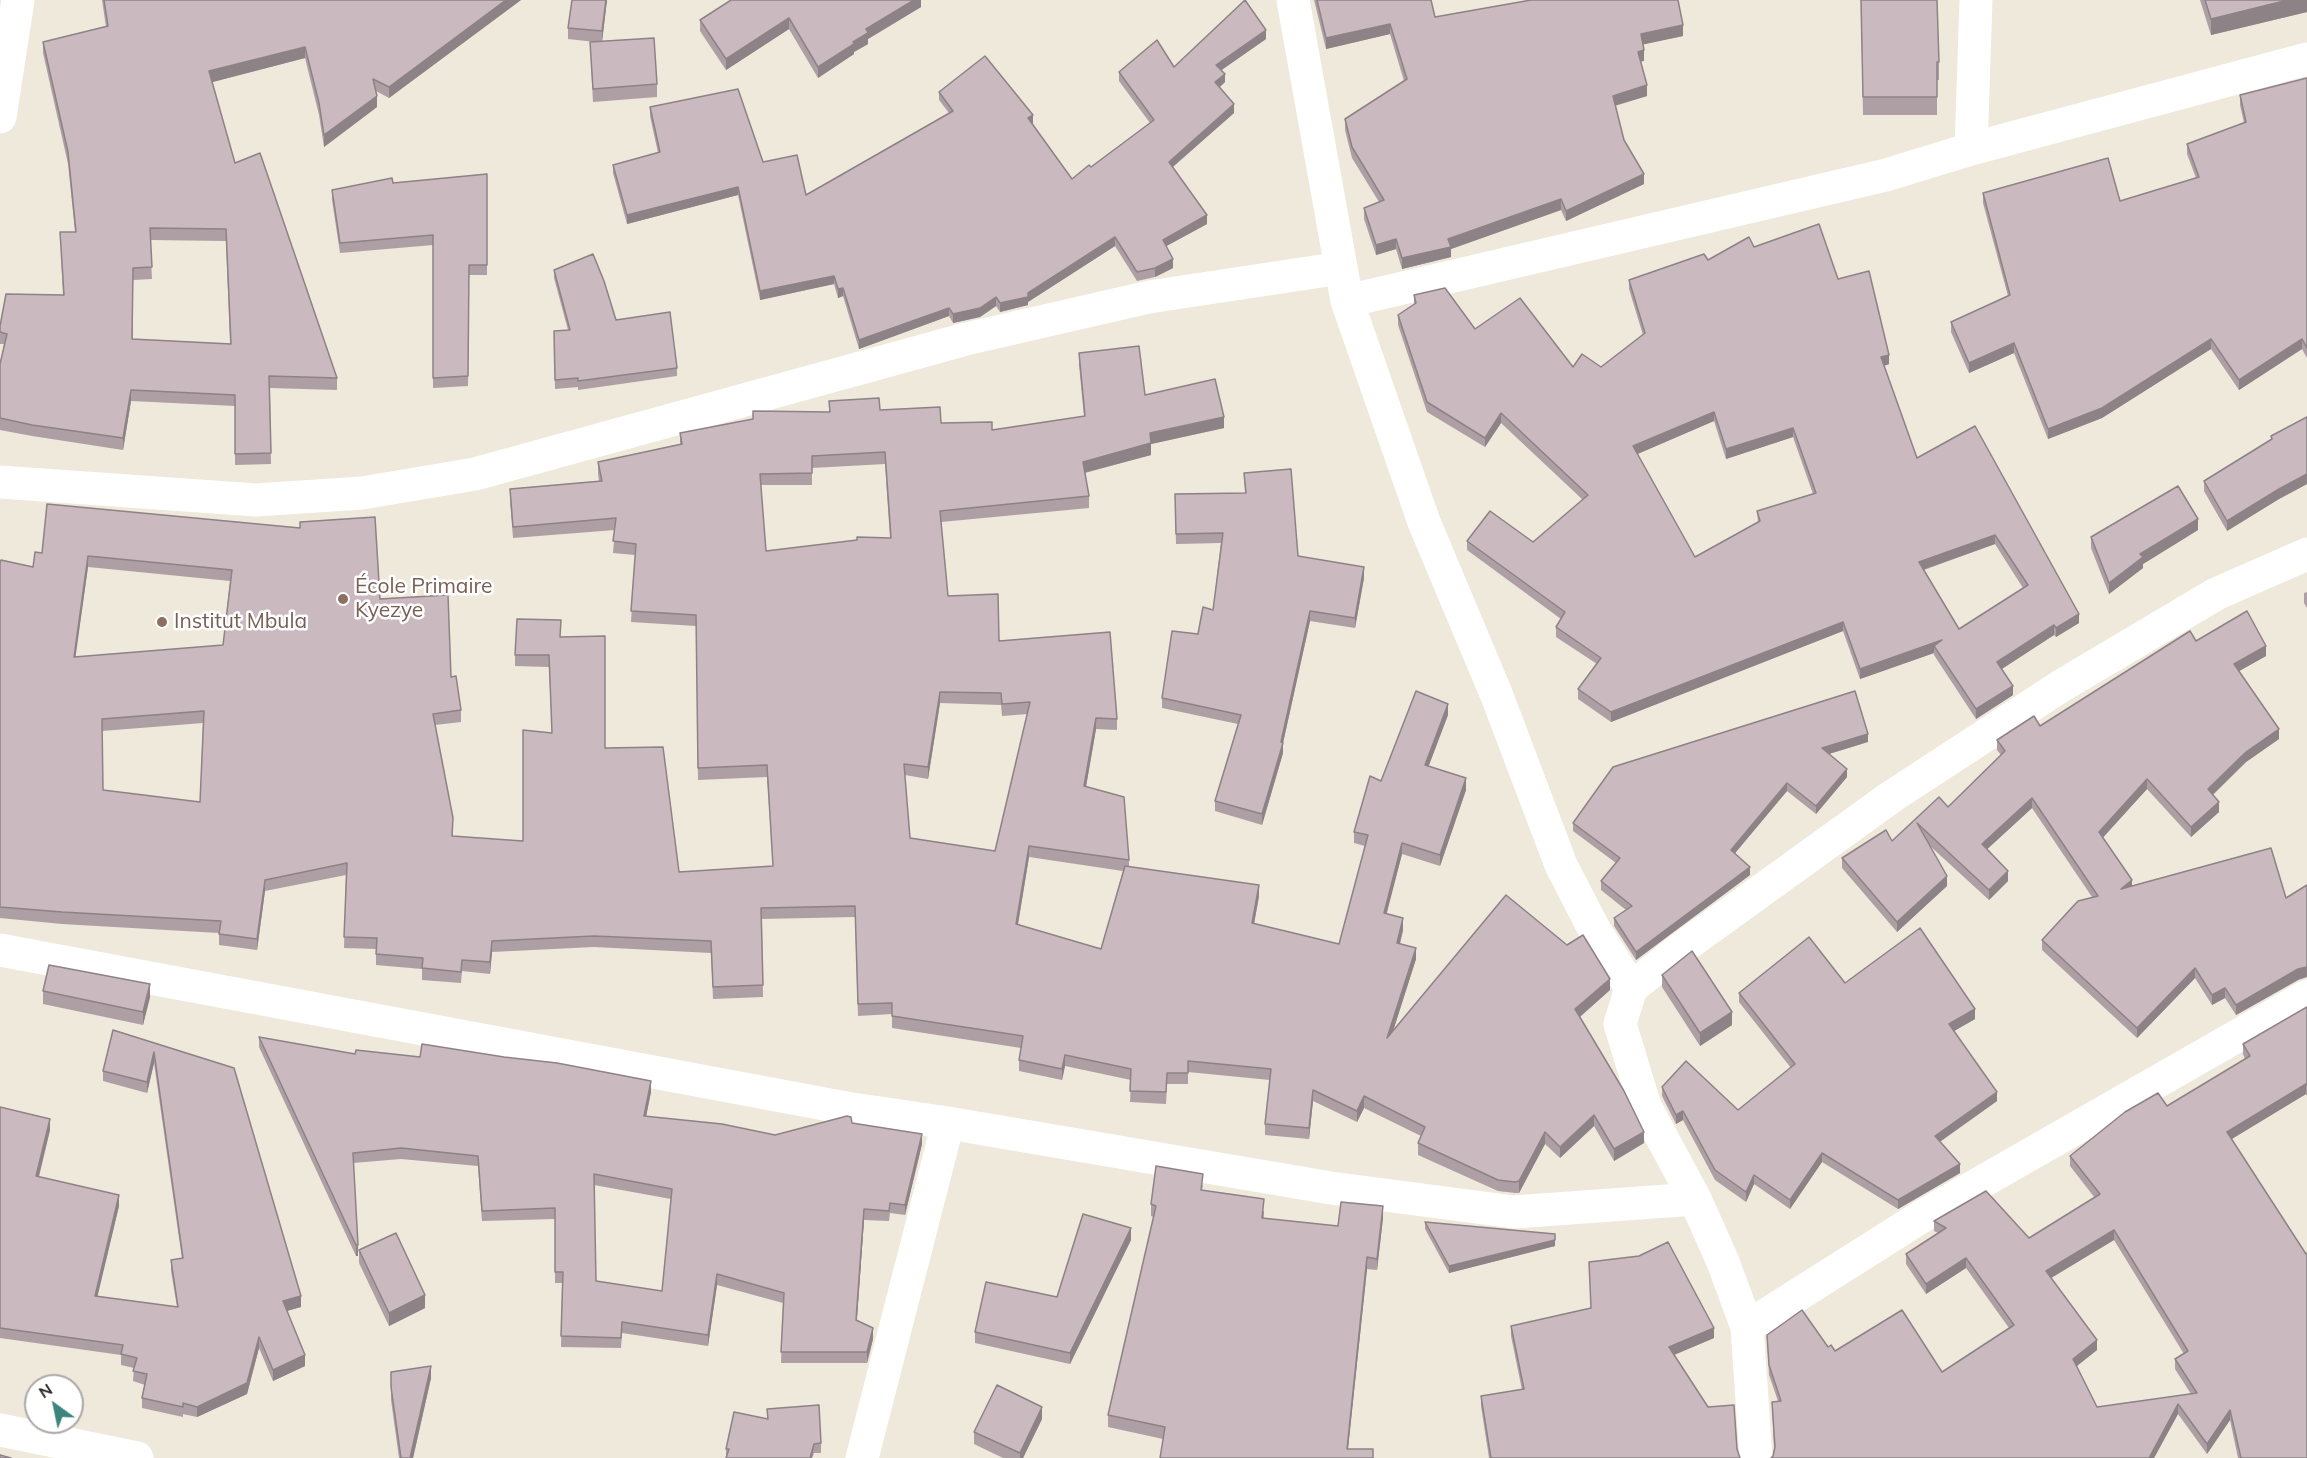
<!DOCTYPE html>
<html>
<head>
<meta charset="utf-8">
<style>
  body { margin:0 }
  #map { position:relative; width:2307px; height:1458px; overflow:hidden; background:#eee9da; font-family:Mulish,sans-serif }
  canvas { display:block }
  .north { position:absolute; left:24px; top:1374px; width:60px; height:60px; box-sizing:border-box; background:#fff; border:2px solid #aaa9a7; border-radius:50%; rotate:327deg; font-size:16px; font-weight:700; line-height:24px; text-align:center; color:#2a2822 }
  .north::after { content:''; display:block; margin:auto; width:21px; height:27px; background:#3d847e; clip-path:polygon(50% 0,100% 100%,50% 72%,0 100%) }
</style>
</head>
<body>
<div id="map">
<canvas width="2307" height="1458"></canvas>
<div class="north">N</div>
</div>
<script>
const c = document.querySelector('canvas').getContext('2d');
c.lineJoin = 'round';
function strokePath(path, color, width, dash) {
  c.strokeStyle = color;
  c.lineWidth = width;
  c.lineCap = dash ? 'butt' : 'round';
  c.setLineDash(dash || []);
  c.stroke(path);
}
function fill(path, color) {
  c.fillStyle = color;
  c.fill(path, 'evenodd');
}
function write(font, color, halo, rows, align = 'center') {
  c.font = font + ' Mulish,sans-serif';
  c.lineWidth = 5;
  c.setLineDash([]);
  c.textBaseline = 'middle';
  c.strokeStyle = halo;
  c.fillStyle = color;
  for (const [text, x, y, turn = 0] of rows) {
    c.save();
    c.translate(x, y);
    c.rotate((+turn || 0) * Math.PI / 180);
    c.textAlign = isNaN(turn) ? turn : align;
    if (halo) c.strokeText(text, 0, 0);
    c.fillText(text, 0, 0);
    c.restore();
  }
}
strokePath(new Path2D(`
  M1293,0l54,301 77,221 73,174 64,169 33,64 37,59 -11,36 25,82 50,93 28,63 24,65 9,131
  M1971,149l5,-149
  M1347,301l539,-126 85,-26 336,-90
  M0,482l256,18 106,-7 113,-19 491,-135 183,-42 192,-29
  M0,950l846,158 102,15 383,65 183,24 181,-13
  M1631,988l48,-38 212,-153 170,-111 155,-92 91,-40
  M1747,1327l177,-112 383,-219
  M0,1430l137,28
  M862,1458l86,-335`), '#fff', 33);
strokePath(new Path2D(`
  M0,117l18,-117`), '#fff', 33);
fill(new Path2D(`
  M102,0h419l-132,98 -13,-7 1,16 -53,40 -5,-32 -14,-57 -93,24 23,81 102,215v12l-67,-2 1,76 -36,1v-59l-104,-5 -8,49 -91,-14 -32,-6v-66l4,-20h-4v-18l63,-31 -3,-63h15l-7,-68 -25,-111v-11l63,-15zM150,240l76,1 4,103 -97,-5v-59l19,-1z
  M607,0l-5,41 55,43v13l-64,5 -3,-60h5l-27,-3v-11z
  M921,0v7l-53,32v5l-14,8v2l-36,24 -29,-49 -63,41 -26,-39v-11z
  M1314,0h117l4,17 248,19 -40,8 1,17h-3l6,35 -32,10 9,34 20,44 -78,37 -5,-11 -110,39v8l-49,12 -6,-20 -20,6 -12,-36v-11l15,-6 -27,-44 -7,-28v-11l59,-38 -14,-47 -64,15z
  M1861,0l78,62v18h-2v35h-74z
  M2200,0h107v12l-96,23z
  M1266,39l-45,31 4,12 -5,5 14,26 -61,54 34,57 -41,22 7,22 -18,9 -18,4 -22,-35 -87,56v3l-28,7 -4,-6 -16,11 -27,6 -4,-7 -90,33 -16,-53 -5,2 -4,-14 -74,16 -22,-105 -111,29 -14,-51v-8l45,-12 -8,-37v-9l113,55 43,33 143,-82 -10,-13v-8l94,32h-1l40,55 19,-12 59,-44 -31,-42v-9l55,-5z
  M2307,78v280l-5,-9 -63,41 -28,-41 -109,69 -54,21 -34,-86 -45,20 -18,-41v-10l57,-26 -25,-93v-10l137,8 76,-23 -9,-24v-10l57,-21 -4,-18v-10z
  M487,174v101h-18l-1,111 -35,2v-143l-93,8 -8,-53v-10l61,-7z
  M1754,247l84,32 51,85 -5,2 33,92 58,-32 104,197 -23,14 -2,-2 -52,34 11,26 -37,24 -42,-64v-2l-74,26 -17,-48 -232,91 -33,-23v-10l19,-25 -41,-27v-10l5,-8 -94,-69v-9l66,1 50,-42 -82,-77 -16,24 -58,-35 -29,-87v-10l16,-10v-10l61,34 98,38h28l42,-32 -14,-46v-9l79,-20zM1714,421l12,38 67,-22 20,57 -56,17 1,11 -63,35 -58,-103zM1995,544l28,44 -64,41 -35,-59z
  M554,270l62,50 61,48v8l-99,14v-3l-23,2 -1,-58 14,-1 -14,-52z
  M1079,353l66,42 79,33 -73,16v11l-66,18 4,23v12l-148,14 7,74 51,45 118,78v11l-21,-1 -10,58 43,73v7l130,29 -5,28 85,20 26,-98 -11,-3v-11l27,-51 67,-66 -20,51 38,24 -26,76 -38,-12 -16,60 17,16 -3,14 16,15 -23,72 217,-41 -30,27 64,126 -30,18 -20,-35 -34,32 -15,-14 -26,49h-4l-17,-2 -80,-36v-12l3,-7 -57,-28 -7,14 -44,-21 -4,38 -44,-4v-11l5,-44 -82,-8v12h-21l-1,20 -36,-2 1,-22 -66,-14 -3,14 -43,-9v-11l2,-12 -129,-20v-14l-34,2 -3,-99 -93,2 1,78 -50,2 -2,-46 -117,-6 -102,5 -2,22 -28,-3 -1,12 -39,-3v-11l-46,-4v-16l-32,-1 2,-73 -81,16 -8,59 -38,-5v-12l-157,-9 -62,-6v-355l33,4 9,-14 5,-49 333,95 71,78 10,33v12l-26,3 18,111 70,5 29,-108 -3,-66 -34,-1v-11l46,-18 44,111 74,124 94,-6 -6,-89 -69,3 -2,-154 -65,-4 4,-67 -22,-2 2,-23 -102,8 -3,-38v-11l89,-8 -1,-7v-12l82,-18v-11l149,-21v-11l51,9 61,13 51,7 92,-13 -5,-52zM885,464l5,74 -124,13 -5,-66h51v-17zM88,567l142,14 -7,64 -148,12zM940,703l61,2 1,11 26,-2 -33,137 -85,-13 -5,-63 23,4zM203,723l-3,79 -97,-12 -1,-59zM1029,857l94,14 -22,78 -83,-24z
  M2307,417v67l-28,15 -52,32 -23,-40v-10l67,-41v-4z
  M1244,473l54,83 66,22 -9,50 -45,-7 -27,122v10l-21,72 -47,-14v-10l23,-77 -76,-16v-10l36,-64 15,-24 8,-67 -45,1 -1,-50 70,-1z
  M2198,530l-55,34v4l-34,26 -18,-46v-11z
  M2307,592v16l-3,-5v-10z
  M2196,641l70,15 -27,15 40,68 -33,23 -33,33 6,17 -28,25 -44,-48 -44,48 29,49 154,12 12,82 -62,35 -11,-17 -13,7 -17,-27 -58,60 -95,-88v-10l50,-43 -60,-89 -45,41 21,32 -19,19 -60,-55 18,41 -50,46 -55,-64v-10l50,-17 56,-34 53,-52 -4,-5v-10l43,-14z
  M1868,742l-39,12 18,23 -31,37 -29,-23 -52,62 15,22 -114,85 -22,-34v-8l12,-8 -25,-20v-9l15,-18 -43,-32v-8z
  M1662,975l70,50 -32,21 -38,-59z
  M1845,983l130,36 -21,12 43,70 -57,41 20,31 -62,36 -76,-47 -32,47 -36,-25 -8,18 -31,-22 -32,-60 -7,4 -14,-28v-9l76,23 53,-42 -52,-66v-9z
  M43,991l107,6 -7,28 -100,-21z
  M2307,1007v89l-1,-2 -75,45 76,319h-69l-8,-38 -23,34 -29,-40 -24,44h-383l2,-2 1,-7 -2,-47 6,-1 -9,-26 -2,-40 61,12 7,4 107,21 67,-44 -43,-60 -40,26 -20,-30v-10l32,-21 -4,-2v-10l95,17 66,-40 -25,-32v-10l97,-50 78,-47 -2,-5v-10zM2114,1240l70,114 -9,5v10l16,25 -94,13 -20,-41 20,-16 -46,-72z
  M113,1030l121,38 67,239 -14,4 18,55 -32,15 -14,-33 -12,46 -50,23 -14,-3v3l-41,-9v-10l3,-13 -12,-4 1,-13 -13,-3v-10l-121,-17v-231l50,23 -11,47 80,29 -22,90 80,11 -6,-36v-11l11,-1 -28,-196 -7,30 -44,-12v-10z
  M259,1037l96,17 296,38 -5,24 129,19 77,-12 70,21 -17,71 -15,-2 -1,8 -25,-1 -7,100 16,19 -6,24h-86l2,-60 -66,-18 -9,61 -86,-13 -1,15 -60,-1 1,-64h-7v-64l-73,2 -4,-55 -77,-7 -48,4 5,93h-2l-97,-209zM594,1185l77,14 -9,92 -66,-10z
  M1203,1185l-1,5 62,21v7l74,8 45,-8 -6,52 -10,-1 -19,180 25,9 -210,-19 -55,-12v-12l46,-198 -3,-1v-12z
  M1425,1222l130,24 -106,27 -24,-44z
  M1131,1240l-61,124 -95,-21v-11l82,-35z
  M359,1250l66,58 -36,18 -30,-63z
  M1511,1326l203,12 -40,17 34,52 29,42 3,9h-251l-8,-52v-10l41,-6 -11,-54z
  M391,1372l40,6 -18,80h-14l-8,-58z
  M767,1409l54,34v10h-7l-2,5h-86v-9l41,-30z
  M1042,1419l-19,39h-20l-29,-14v-12z`), '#ae9fa4');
fill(new Path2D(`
  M506,0h15l-132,98v-11z
  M606,0h1l-5,42v-11z
  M914,0h7v7l-53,32v5l-14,8v2l-36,24v-11l35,-25 13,-13z
  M2288,0h19v12l-96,23v-16z
  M789,18v11l-63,41v-11z
  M1390,24v10l-64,15v-11z
  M1683,25v11l-42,9v-11z
  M1266,30v9l-50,35v-9z
  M305,47v11l-96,25v-12z
  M1644,50v11l-6,1v-10z
  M1225,74v8l-10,9v-9z
  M1647,85v11l-34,10v-10z
  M377,96v11l-53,40v-12z
  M1234,104v9l-65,57v-8z
  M1033,115v9l-5,3v-9z
  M1644,174v10l-78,37v-10z
  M738,187v8l-111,29v-9z
  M1561,199v11l-110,39v8l-49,12v-11l46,-19z
  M1207,215v9l-44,24v-8z
  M1115,237v9l-87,56v3l-28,7v-9l28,-10z
  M1396,239v10l-20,6v-10z
  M1173,259v9l-18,9v-9z
  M834,276v8l-74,16v-9z
  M843,288v8l-5,2v-9z
  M996,297v9l-16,11 -27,6v-9z
  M949,308v8l-90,33v-9z
  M2211,339v10l-109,69 -54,21v-10z
  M2302,339v10l-63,41v-10z
  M2014,343v10l-45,20v-10z
  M1889,355v9l-8,3v-10z
  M131,390v11l-8,49v-12z
  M1714,412v9l-81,35v-10z
  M1501,413v10l-16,24v-9z
  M1224,417v11l-73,16v11l-68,18v-11l67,-29z
  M1793,428v9l-67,22v-10z
  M2307,474v10l-28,15 -52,32v-10l52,-32z
  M2198,519v11l-55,34v4l-34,26v-11l31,-29z
  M1995,535v9l-76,27v-9z
  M88,556v11l-14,101v-11z
  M1364,567v11l-9,50v-10z
  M1310,611v10l-27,122v10l-21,72v-11l19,-72z
  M2079,614v9l-23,14v-9z
  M1843,622v9l-232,91v-10z
  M2054,625v10l-57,37v-10z
  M1942,640l-8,6v7l-74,26v-10z
  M2266,646v10l-32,18v-10z
  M2013,686v9l-37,24v-10z
  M940,692v11l-12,76v-12z
  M1448,704v11l-23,61v-11z
  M1096,718v11l-12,69v-12z
  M2279,729v10l-33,23 -38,37v-10l38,-37z
  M1868,734v8l-46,14v-8z
  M1847,769v8l-31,37v-8z
  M1466,778v12l-26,76v-11z
  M2147,779v10l-48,53v-10z
  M1787,783v8l-56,67v-8z
  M2032,798v10l-50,46v-10z
  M2219,802v10l-28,25v-10z
  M1402,843v11l-18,70v-11z
  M1029,846v11l-13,78v-11z
  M1750,867v8l-114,85v-8z
  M2008,871v10l-19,19v-10z
  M1947,876v10l-50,46v-10z
  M265,880v11l-8,59v-11z
  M2132,880v10l-11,-1z
  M1259,885v11l-7,39v-12z
  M1403,918v12l-6,25v-12z
  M492,941v11l-2,22v-12z
  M1416,948v11l-29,91v-12z
  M2307,967v10l-9,3 -62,35v-10l62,-36z
  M2195,968v10l-58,60v-10z
  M1610,979v11l-35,31v-12z
  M150,984v13l-7,28v-13z
  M2225,988v10l-13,7v-10z
  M1975,1009v10l-26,15v-10z
  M1732,1012v13l-32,21v-13z
  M154,1052v11l-7,30v-11z
  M1065,1055v11l-3,14v-11z
  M651,1081v11l-7,35v-11z
  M2306,1084v10l-79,48v-10z
  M1313,1090v11l-4,38v-11z
  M1997,1092v9l-62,44v-9z
  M1364,1096v12l-7,14v-11z
  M1683,1111v9l-7,4v-9z
  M1594,1115v11l-34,32v-11z
  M50,1119v11l-14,57v-11z
  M1545,1132v12l-26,49v-12z
  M1644,1132v11l-30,18v-12z
  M922,1134v10l-17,71v-10z
  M1822,1153v9l-32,47v-9z
  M1960,1164v9l-62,36v-9z
  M1754,1175v9l-8,18v-10z
  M119,1195v11l-24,101v-11z
  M1383,1206v12l-6,52v-11z
  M864,1209v11l-8,111v-11z
  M1131,1228v12l-61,124v-11z
  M2114,1230v10l-68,41v-10z
  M1555,1240v6l-106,27v-7z
  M356,1245h2v11h-2z
  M1367,1257v12l-20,189v-9z
  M1966,1258v10l-40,26v-10z
  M717,1274v11l-9,61v-11z
  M425,1295v13l-36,18v-13z
  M301,1296v11l-18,5v-11z
  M873,1328v11l-6,24v-11z
  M1714,1328v10l-45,19v-10z
  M259,1337v11l-12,46 -50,23v-10z
  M2097,1340v10l-24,19v-10z
  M305,1355v11l-32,15v-11z
  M431,1366v12l-18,80h-3z
  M2178,1404v10l-24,44h-5z
  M1042,1407v12l-19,39h-3v-5z
  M2230,1410v10l-23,34v-10z
  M814,1444l-2,14h-2z`), '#8d8286');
const building = new Path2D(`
  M104,0h402l-117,87 -16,-8 4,17 -53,39 -5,-32 -14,-56 -96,24 26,92 25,-10 77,225 -68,-2 2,77 -36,1v-59l-104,-5 -8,48 -91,-13 -32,-7v-54l7,-30 -7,-2v-6l6,-32 58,1 -4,-63h16l-8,-80 -25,-110 65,-16zM150,228l76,1 5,115 -99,-5 1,-71 19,-1z
  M572,0h34l-4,31 -34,-3z
  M731,0h183l-48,29 2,4 -15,9 1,2 -36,23 -29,-49 -63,41 -26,-39z
  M1245,0l21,30 -50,35 9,9 -10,8 19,22 -65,58 38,53 -44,25 10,19 -18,9 -18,4 -22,-35 -87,56v4l-28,6 -4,-6 -16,11 -27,6 -4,-6 -90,32 -16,-52 -5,1 -4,-13 -74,15 -22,-104 -111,28 -14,-50 47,-13 -10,-45 88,-18 25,73 34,-7 9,40 147,-84 -14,-19 46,-36 48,59 -5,3 44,61 17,-14 2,2 63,-47 -35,-48 38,-32 17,27z
  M1317,0h114l4,17 96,-17h147l5,25 -42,9 3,16 -6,2 9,33 -34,11 11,44 20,34 -78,37 -5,-12 -113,40 3,8 -49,11 -6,-19 -20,6 -12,-37 20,-8 -32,-53 -7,-28 62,-40 -17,-55 -64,14z
  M1861,0h76l2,62h-2v35h-74z
  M2205,0h83l-77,19z
  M654,38l3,46 -64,5 -3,-47z
  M2307,78v270l-5,-9 -63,41 -28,-41 -109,69 -54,21 -34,-86 -45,20 -18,-41 59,-27 -27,-102 125,-35 12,43 79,-24 -12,-33 59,-22 -6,-27z
  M487,174v91h-18l-1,111 -35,2v-143l-93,8 -8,-53 60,-12 1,5z
  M1819,224l19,55 31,-8 20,84 -8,2 36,101 58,-32 104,188 -23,14 -2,-3 -57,37 16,24 -37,23 -42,-63 8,-6 -82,29 -17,-47 -232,90 -33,-23 23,-31 -45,-31 9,-15 -98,-71 23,-30 43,31 55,-47 -87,-82 -16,25 -58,-36 -29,-87 18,-12 -2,-8 31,-7 30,41 45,-31 53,69 9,-13 19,13 44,-34 -16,-53 75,-26 4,6 41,-23 5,10zM1714,412l12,37 67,-21 23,65 -59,18 3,10 -65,36 -62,-111zM1995,535l33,50 -69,44 -40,-67z
  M593,254l11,27 12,39 54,-8 7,56 -99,13v-3l-23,2 -1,-49 16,-1 -16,-60z
  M1139,346l6,49 70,-16 9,38 -74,16 1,10 -68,19 6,34 -149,15 8,85 50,-2 1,47 111,-9 7,87 -21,-1 -12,68 40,11 5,63 -100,-14 -13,78 85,25 24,-83 134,19 -7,38 87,21 29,-109 -14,-3 16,-56 11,5 35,-90 32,13 -23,61 41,13 -26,77 -38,-12 -18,70 19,5 -6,25 19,5 -29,90 119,-143 61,50 16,-10 27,44 -35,30 49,82 20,41 -30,17 -20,-34 -34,32 -15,-15 -26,49 -4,1 -17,-2 -80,-37 7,-16 -61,-31 -7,15 -44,-21 -4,38 -44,-4 6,-55 -83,-8v12h-21l-1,19 -36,-1 1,-22 -66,-14 -3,14 -43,-9 4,-24 -131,-20v-13l-34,1 -3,-98 -94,2 2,77 -50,2 -2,-46 -117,-5 -102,5 -2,21 -28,-2 -1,12 -39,-4 1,-10 -47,-4 1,-16 -33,-1 3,-74 -82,17 -8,59 -38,-5 2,-13 -159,-9 -62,-5v-344l1,-3 32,7 2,-15 7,1 5,-49 253,24v-6l75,-5 5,82 68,-4 3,82 5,-1 5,34 -28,4 20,104 -1,18 71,5v-111l29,3 -3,-78h-34l2,-36 44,1 -1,17 45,-1v112l58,-1 16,125 94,-6 -6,-101 -69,3 -2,-153 -65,-4 5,-67 -23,-3 3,-23 -103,9 -3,-38 92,-8 -4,-19 84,-18 -2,-11 73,-14v-8l77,1 -1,-11 50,-3 1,12 60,-3 1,16 51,-1v8l93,-14 -6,-63zM885,452l6,86 -34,-1v3l-91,11 -6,-77 52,-1v-17zM88,556l144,14 -9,75 -149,12zM940,692l61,1 1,11 28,-2 -35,149 -85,-13 -6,-74 24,3zM204,711l-4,91 -97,-12 -1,-71z
  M2307,417v57l-28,15 -52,32 -23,-40 68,-42 -1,-3z
  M1291,469l7,87 66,11 -9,51 -45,-7 -29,131 2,1 -21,71 -47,-13 26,-86 -79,-17 10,-67 26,3 5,-27 10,3 10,-77 -47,1 -1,-40 71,-1 -2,-20z
  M2178,486l20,33 -58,35 3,3 -34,26 -18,-46z
  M2247,611l19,35 -32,18 45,65 -33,23 -38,37 11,13 -28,25 -44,-48 -48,53 33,48 -11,9 150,-41 15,50 21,-13v82l-9,2 -62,36 -11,-17 -13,7 -17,-27 -58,60 -95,-88 36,-39 20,-5 -66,-98 -50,46 26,27 -19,19 -72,-67 30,53 -50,46 -55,-64 44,-28 6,11 47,-44 9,10 57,-56 -8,-11 37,-24 6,10 150,-95 6,10z
  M1855,691l13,43 -46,14 25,21 -31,37 -29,-23 -56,67 19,17 -114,85 -22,-34 18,-12 -31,-25 19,-23 -47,-35 40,-56z
  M1920,928l55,81 -26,15 48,68 -62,44 25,28 -62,36 -76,-47 -32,47 -36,-25 -8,17 -31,-22 -32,-59 -7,4 -14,-28 24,-26 52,49 57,-46 -56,-71 70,-56 36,46z
  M1692,951l40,61 -32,21 -38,-58z
  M49,965l101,19 -7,28 -100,-21z
  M2307,1007v78l-1,-1 -79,48 79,122 1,-1v205h-66l-11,-48 -23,34 -29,-40 -29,54h-378l2,-2 2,-9 -3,-45 9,-1 -12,-36 -2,-30 35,-25 26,37 3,-2 4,6 67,-41 40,62 72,-47 -48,-67 -40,26 -20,-30 40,-26 -12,-7 52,-30 43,47 71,-44 -30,-38 55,-44 33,-19 9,13 83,-50 -7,-12zM2114,1230l74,121 -13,8 22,34 -100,14 -24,-48 24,-19 -51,-69z
  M113,1030l121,38 67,228 -18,5 22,54 -32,15 -14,-33 -12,46 -50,24 -14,-4v4l-41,-9 5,-24 -14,-3 4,-13 -16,-4 2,-9 -123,-17v-221l50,12 -14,57 83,19 -24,101 83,11 -7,-47 12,-2 -29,-206 -7,30 -44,-11z
  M259,1037l96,17 1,-4 64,7 2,-13 82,13 53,6 94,18 -7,35 78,8 53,11 72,-19 4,1 1,6 70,11 -17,71 -15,-2 -1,8 -25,-2 -8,111 17,8 -6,24h-86l3,-59 -67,-19 -9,61 -86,-13 -1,16 -60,-2 2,-64h-8v-64l-73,3 -4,-55 -77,-8 -48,5 5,92h-2zM594,1174l78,15 -10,102 -66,-10z
  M1156,1166l47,8 -2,16 63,9 -2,19 76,8 3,-24 42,4 -6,53 -10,-2 -20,192h26v9h-213l5,-31 -57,-12 48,-209 -5,-2z
  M1083,1214l48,14 -61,125 -95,-21 11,-50 71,15z
  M1425,1222l130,12v6l-106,26z
  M396,1233l29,62 -36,18 -30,-63z
  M1668,1242l46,86 -45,19 39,60 26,-2 3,44 3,9h-249l-10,-62 43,-7 -13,-63 80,-18 -2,-46 50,-6z
  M431,1366l-21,92h-9l-10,-71v-15z
  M997,1385l45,22 -22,46 -46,-21z
  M819,1405l2,38 -7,1 -4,14h-84l3,-9h-3l8,-37 34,7 -1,-10z
  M0,1455l11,3h-11z`);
fill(building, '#cab9bf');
strokePath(building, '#8d8286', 1.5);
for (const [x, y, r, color] of [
  [343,599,6,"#8d6e63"],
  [162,622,6,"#8d6e63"]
]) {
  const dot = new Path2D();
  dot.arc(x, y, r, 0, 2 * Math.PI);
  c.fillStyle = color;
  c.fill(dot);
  strokePath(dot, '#fff', 2);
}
write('21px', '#785e54', '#fff', [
  ["École Primaire",355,587],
  ["Kyezye",355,611],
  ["Institut Mbula",174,622]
], 'left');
</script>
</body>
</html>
